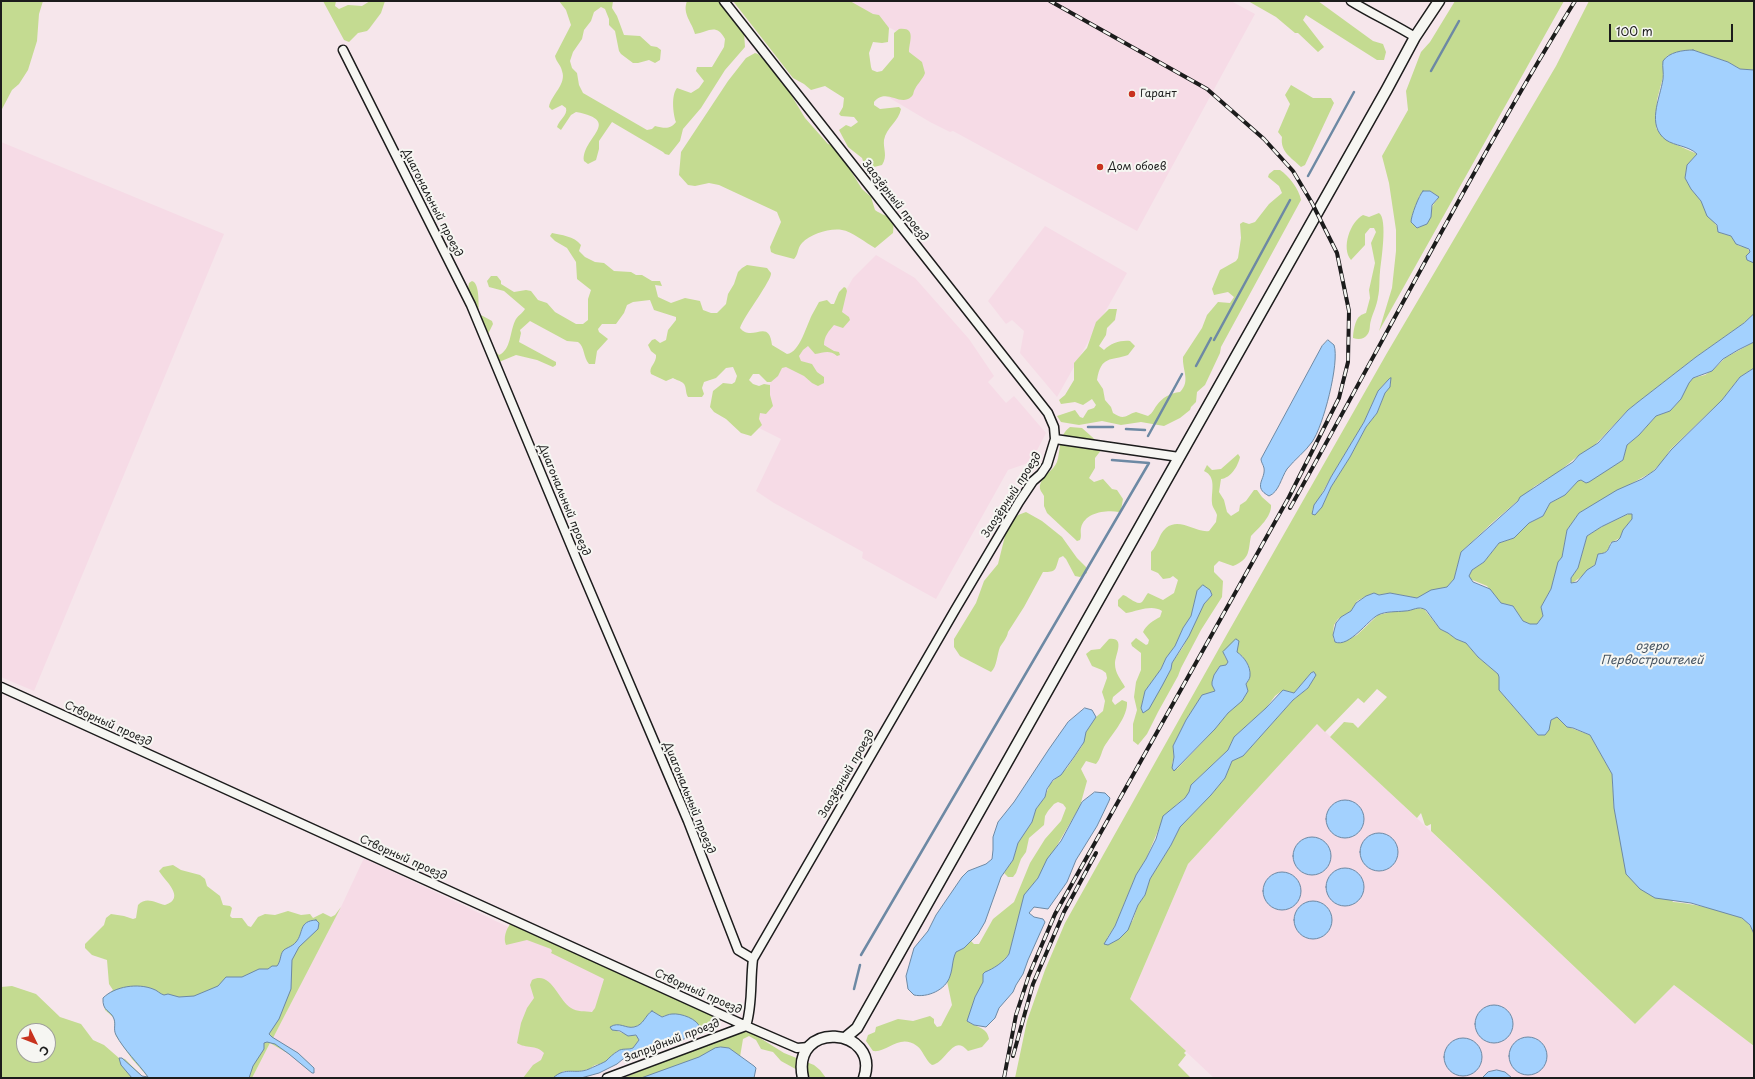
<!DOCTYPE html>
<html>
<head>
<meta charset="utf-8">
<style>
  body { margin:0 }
  #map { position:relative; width:1755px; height:1079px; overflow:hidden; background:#f6e6eb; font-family:"Playpen Sans",sans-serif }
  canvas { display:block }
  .frame { position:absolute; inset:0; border:2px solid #1c1c1c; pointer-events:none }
  .north { position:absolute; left:16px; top:1023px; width:40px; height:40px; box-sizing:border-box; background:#f6f6f2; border:1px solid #9f9f9c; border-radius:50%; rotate:133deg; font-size:11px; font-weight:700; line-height:16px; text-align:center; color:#1c1c1c }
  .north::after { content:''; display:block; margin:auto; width:14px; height:18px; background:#c8321e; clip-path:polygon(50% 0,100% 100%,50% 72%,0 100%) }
  .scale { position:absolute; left:1609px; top:24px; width:124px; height:18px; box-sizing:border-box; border:2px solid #1c1c1c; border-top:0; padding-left:5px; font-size:12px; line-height:14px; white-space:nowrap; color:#1c1c1c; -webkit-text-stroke:3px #f6f6f2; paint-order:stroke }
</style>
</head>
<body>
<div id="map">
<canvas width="1755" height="1079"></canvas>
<div class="frame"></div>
<div class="north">С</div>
<div class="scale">100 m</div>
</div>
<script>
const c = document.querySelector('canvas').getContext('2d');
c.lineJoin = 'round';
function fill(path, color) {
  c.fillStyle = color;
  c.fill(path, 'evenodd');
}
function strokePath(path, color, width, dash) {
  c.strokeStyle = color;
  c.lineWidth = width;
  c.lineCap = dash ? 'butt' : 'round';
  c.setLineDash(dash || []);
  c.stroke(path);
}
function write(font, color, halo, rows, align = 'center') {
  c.font = font + ' "Playpen Sans",sans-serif';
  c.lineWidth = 4;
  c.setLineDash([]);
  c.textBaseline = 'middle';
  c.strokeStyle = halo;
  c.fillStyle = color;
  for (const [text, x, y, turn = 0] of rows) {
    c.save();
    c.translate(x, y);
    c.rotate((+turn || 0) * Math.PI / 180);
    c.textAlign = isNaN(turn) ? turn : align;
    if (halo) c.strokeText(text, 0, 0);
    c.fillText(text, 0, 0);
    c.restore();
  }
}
fill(new Path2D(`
  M840,1h391l24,13 -118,217 -184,-100 -3,1 -20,-10 -52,-31 29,-54z
  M1,142l223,92 -190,457 -33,-14z
  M1045,226l82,47 -70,124 -37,-44 4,-22 -12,-11 -6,4 -18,-23z
  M876,255l39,23 54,61 25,37 -6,6 18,21 8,-7 32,37 -15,29 -23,8 -72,129 -74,-41 1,-6 -89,-49 -18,-12 25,-52 -32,-16 34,-64 11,-3 13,-25 12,7 34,-60z
  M1317,724l318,300 39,-39 80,61v32h-540l-84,-79 58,-135z
  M364,858l253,121 -43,85 -41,14h-281l89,-171z`), '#f6dbe6');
fill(new Path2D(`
  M1,1h42l-4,13 -2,27 -9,29 -9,14 -7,6 -11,21z
  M323,1h13l-1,5 4,3 9,-4 14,1 8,-5h15l-4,12 -12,16 -2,2 -9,2 -9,9 -5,-2z
  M559,1h54l-1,7 5,8 7,19 16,1 11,10 6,1 4,3 -1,10 -5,3 -6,-3 -11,3h-5l-12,-9 -2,-3 -4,-20 -6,-6v-6l-4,-10 -4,-2 -7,5 -3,9 -7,9 -2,9 -9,13 -3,9 2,7 5,5 2,12 4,8 64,37 5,-1 3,-3c9,2 15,4 21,-4 -3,-8 -5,-27 1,-34l14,5 8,-5 5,-7 -8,-10 1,-4h15l12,-20 1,-8c-9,-17 -18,-6 -30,-5 -3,-12 -13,-20 -8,-33h32l25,31 1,15 -20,23 -24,38 -18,21 -3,12 -11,14 -4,-1 -2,-2 -51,-30 -13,19v8l-3,11 -8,4 -4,-3c-3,-23 40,-40 -8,-49l-5,3 -10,15 -4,-3c2,-7 11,-12 9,-19l-4,-3 -10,5 -3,-3c2,-12 18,-23 13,-36 -1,-6 -6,-9 -7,-15l16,-31 -5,-15z
  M733,1h117l23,13 6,1 10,13 -1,14 -6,1 -9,-1 -4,11 2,14 1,3 5,2 5,-1 12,-14v-24l5,-4c18,-2 10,13 10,23l13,10 3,11c-2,6 -7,10 -10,16 -2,3 -1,6 -4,8 -11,10 -25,-10 -37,5v3l6,4 19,-2 2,2c-2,12 -15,19 -17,31 -1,9 4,16 -2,25l-8,2 -10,-3 -2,-6 -14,-11 -9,-17 7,-5 5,2 7,-5 -4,-5 -13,-1 -2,-2 4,-7 1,-9 -19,-12 -14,4 -7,-6 -11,-6z
  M1248,1h70l55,40 10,3 3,8 -2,8h-7l-71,-45 -3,5 21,27 -6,5 -20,-19h-3l-19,-16z
  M1455,1h109l-185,330 13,-43 4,-37v-21l-7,-47 -7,-27 26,-46 -2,-19 15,-39 9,-10zM1430,191l6,4 1,5c-11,11 -1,21 -20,28l-5,-13 6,-11 1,-8z
  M1589,1h165v69l-14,-1 -12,-7 -35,-12 -12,1 -14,5 -4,8v13l-6,23 -1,28 12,13 29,13 -10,11 -2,13 6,11 8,9 22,35 10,3 8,10 7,1 4,5 -4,5 4,4 4,2v51l-10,9 -48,34 -68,53 -36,38 -13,7 -23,19 -21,12 -42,36 -32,30 -7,27 -7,8 -13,3 -17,8 -27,-5 -12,2 -4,-2 -8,3 -9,5 -6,10 -13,8 -4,6 -1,8v5l2,4 5,1 17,-8 21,-20 18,-4h10l10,-3 8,1 16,20 8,4 8,6 10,4 12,14 20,17 1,3v13l39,45h7l6,-15 6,-3 14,11 19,7 22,39 2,34 59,94c16,1 57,9 70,17 6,4 8,8 11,15v112l-80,-61 -39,39 -204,-193v-7l-4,2 -2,-1 -4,-12 -4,5 -87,-81 14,-15 9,1 5,5 29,-31 -10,-8 -13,14 -6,-5 -33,34 -8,-8 -129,140 -58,135 56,52 -2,2 2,2 -8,10 13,13h-176l12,-57 18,-51 20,-47 161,-287 161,-283 169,-287zM1389,379l2,5 -6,9 -8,20 -11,14 -16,30 -19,30 -9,20 -10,4 19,-34 33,-55 14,-31zM1237,648v4c7,5 14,14 13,24 0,3 -3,6 -4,8l2,7 -4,7 -16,15 -13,16 -38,40 -5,-5 2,-7 -1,-11 13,-26 16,-25 13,-4 -3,-6v-3l2,-7 6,-9 6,-1 2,-3 -4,-7zM1314,672v6l-6,10 -15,12 -50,56 -11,5 -7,17 -14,17 -31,32 -9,18 -21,34 -5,16 -7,10 -5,15 -11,16 -14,9 -1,-7 8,-12 21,-51 10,-16 14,-33 16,-21 12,-10 3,-10 37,-35 6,-13 32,-29 9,-12 8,-6 11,3 17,-20z
  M755,53l3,1 8,8 21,26 18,30 23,26 4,1 14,18 16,26 9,8 4,13c11,8 21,5 18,23l-18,15c-9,-5 -24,-17 -33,-18 -13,-2 -31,4 -40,13 -5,5 -3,11 -8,16l-19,-5 -4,-2 -1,-5 11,-25 -4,-10 -58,-27 -10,-2 -14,3 -7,-1 -9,-10 2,-23 47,-71 18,-23z
  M1291,85l22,13h18l3,5 -29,62 -4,2c-10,-10 -21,-15 -19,-30l-4,-5 12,-28 -5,-9z
  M1274,170h6c9,6 19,19 21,30l-80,147 -1,6 -15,32 -8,7 -1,10 -5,5 -1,3 -10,8 -16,8 -23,-4 -20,3 -19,-4 -23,4 -18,-3 -4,-6 18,-6 5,7 3,1 5,-8 6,-2 2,-3 -4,-6 -9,6 -8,-3 -14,2 -2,-4 6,-5 9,-15v-17l13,-15 9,-26 13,-13h8l-2,11 -8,8 -1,7 -7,11 5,4c7,-7 17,-10 26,-9l5,5 -7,9c-17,6 -27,0 -31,25l6,9 2,11 6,7 2,6c12,8 12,2 23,-1l12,4c5,-3 5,-6 9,-11 5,-7 13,-12 23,-13 11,-11 2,-22 3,-35l19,-29 5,-13 11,-13 12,1 4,-6 -6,-5 -14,3 -2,-6 8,-19 16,-9 2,-3 3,-20 -1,-14 3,-2 6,2 6,-2 14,-18 13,-11 -3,-7 -11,-9 1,-3z
  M1379,213c9,6 2,48 1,59 -1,8 0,17 -2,25 -1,8 -5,16 -7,23 -2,6 0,10 -4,15 -3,4 -8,5 -14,3 0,-5 2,-19 7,-22 2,-2 4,-2 6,-3l4,-15 -1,-8 6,-27 -4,-20 5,-11 -2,-4h-4l-5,6v11l-14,15c-10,-12 -1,-38 12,-45l6,2z
  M552,233c9,2 22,3 29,12l-2,6 6,6 10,5 9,1 10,8 17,1 5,3h6l10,6h8l2,5 -7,-1 3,12 13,6 14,-5 15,3 3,9 8,3h6l9,-9 2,-10 6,-10 4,-12 4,-4 5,-3 20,3 4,5c1,7 -27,43 -31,55 12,15 29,-11 32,17l15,9c13,-1 20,-31 26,-41 2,-4 4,-7 6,-11l8,-2 4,4h3l5,-12 5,-5 2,1 1,3 -5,21 7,5 1,3 -7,8 -9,-3c-5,6 -10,11 -10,20l10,6 5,1 1,3 -3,1c-8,-7 -14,-3 -22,-2l-7,-8 -5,4 -4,6 2,5 11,3 5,8 7,5v6l-6,3 -6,-3 -8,-7 -18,-9 -4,1 -4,8 -7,6h-4l-8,-8h-6l-4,6 4,4 6,2 5,-2 6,1v10l3,11 -7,8 -6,-1 -1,6 3,6 -11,11 -10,-3 -15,-14 -12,-7 -4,-5 3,-16 10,-8 9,1 3,-2 2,-6 -4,-9 -7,1 -10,10 -12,4 -2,6 2,6 -2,3h-14c-3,-4 -1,-11 -5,-14 -2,-2 -7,-3 -10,-5l-7,3 -15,-7c-3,-7 6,-11 5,-19l-5,-4 -3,-6 4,-5 3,-1 5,4 6,-3 2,-10 8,-10v-3l-22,-7 -4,-10 -17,2 -6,3 -3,8 -8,11h-14l-4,5 1,3 9,7 -11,12 -2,13h-6c-6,-7 -4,-17 -11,-22l-11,-1 -37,-20 -10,9 1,3 -2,9 37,20v3l-3,2 -16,-7 -21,-5 -17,7c-5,-5 -10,-9 -13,-14 -10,-14 -21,-48 -17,-65l3,-2 2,1c6,6 4,24 5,32l13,7 1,3 -6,12 6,13 6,6c12,-5 11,-24 16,-34 2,-5 7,-7 10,-12l-21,-18 -15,-4 -2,-6 4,-5h6l4,5v3l13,8 12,-2 5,1 7,9 9,3 8,9 21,12h7l5,-4v-21l3,-9 -14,-11 -1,-17 -9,-14 -12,-7 -5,-5z
  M1754,342v26l-14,9 -18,23 -52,50 -8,12 -10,10 -73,41 -12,17 -5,27 -4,6 -7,26 -10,18 2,9 -6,8h-7l-7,-3 -10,-15 -12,-3 -14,-17 -17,-7 -1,-3 3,-6 12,-8 15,-19 15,-5 15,-15 14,-7 7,-13 15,-8 13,-14 3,-1 5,3 37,-23 4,-15 12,-10 17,-19 14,-5 11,-12 6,-14 6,-7 12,-3 9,-6 11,-11z
  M1070,427l12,1 18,16 2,5 -7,9v10l-6,10 5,4 9,-3 9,10 5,1 6,9 -2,11 -2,2c-13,-2 -34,0 -38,16 -1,4 1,8 -1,12l-3,1 -30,-28 -3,-7v-10c-2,-4 -5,-6 -4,-11 2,-9 13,-14 17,-23 4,-12 1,-26 13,-35z
  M1238,454l2,3c-2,9 -9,21 -19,22l-2,13 5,8 3,12 4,4 8,-5 1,-6 6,-4 8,-11h3l5,7 9,8c1,11 -12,23 -20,31 -3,14 0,23 -18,30l-14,-5 -5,5v6l9,9 -1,16 -21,33 -20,38 -3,8 -20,36 -11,22 -9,11 -5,-4v-17l4,-14 -3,-13 2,-15 5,-12v-17l-9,-7 -1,-3 5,-5 10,7 2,-1 1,-4 -6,-8c3,-7 11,-12 17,-15l2,-6c-10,-7 -24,0 -36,2l-8,-7v-6l5,-5c5,1 14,11 19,7 2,-2 4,-7 6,-9l15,7 11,-7 4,-13 -5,-4 -3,2 -7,1 -5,-6 -7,-3v-18c8,-8 7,-17 15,-24 14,-11 29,5 43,3l7,-9 1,-7c-1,-4 -5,-8 -5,-12 -1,-12 5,-26 -8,-32l3,-6 5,5 9,-1zM1210,590l2,5 -8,9 -21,43 -11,16 -1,6 -19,34 -9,10 -2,-5 4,-17 16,-22 5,-11 9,-12 8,-18 8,-12 5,-19z
  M1026,512l16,9 20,16 15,21 9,9 1,6 -7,4 -5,-1 -9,-17 -3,-3 -4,2c-4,12 -2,14 -16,14l-19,35 -16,25c-1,6 -5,10 -8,15 -3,7 -3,20 -9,25l-31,-16 -6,-9v-8l22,-36 8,-22 14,-17 9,-36 11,-13z
  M1628,514h4v5l-9,11 -3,8 -10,5c-1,8 -4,10 -12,11 -1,3 -1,6 -2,9 -2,3 -21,20 -25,20v-5l7,-10 9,-32 14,-9z
  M1109,639c17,-2 6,16 6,25 0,9 6,16 10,23l-12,10 -1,4 3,4 7,-5 5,2c1,15 -15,32 -23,45 -3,6 -3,11 -8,17l-10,-3 -5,8 6,12 -7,25 -42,72 -14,18 -15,58 -7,8 -11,8 -3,1 -6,14 -7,12 -7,24c7,7 19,5 21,18l-7,8 -14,4c-15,-18 -21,11 -36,14 -7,-5 -9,-15 -15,-19 -18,-13 -29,7 -44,5l-7,-10 2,-6 7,-3 1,-5 22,-8 15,2 17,-5 4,3v4l3,4 4,-1 11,-21 -5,-24c6,-7 4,-20 9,-29l8,-4 7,-7 3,3h5l14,-25 21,-17 16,-39 15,-24 16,-18 5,-13 -3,-4 -5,-2 -4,2 -6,7 -3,5 -1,9 -15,13 -3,14 -5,7 -5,14 -3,4h-5l-4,-4 9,-13 5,-17 14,-21 4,-13 9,-12 5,-13 17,-16 15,-22 4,-14 10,-15 7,-6 2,-10 -3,-9 5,-14 -1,-5 -4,-3 -10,-4 -6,-12 5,-4 9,-1z
  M173,865l8,5 19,5 5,4 2,7 13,10 3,9 7,1 2,2 -2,8 2,2h10l6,8 3,1 7,-10 7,-3 10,1 13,-4 13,4 9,-1 3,4 10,-5 8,4 4,-2 6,-8 -68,131 25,15 16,15v5h-2l-23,-19 -19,-11 -18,35h-251v-91l11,-1 24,8 24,23 21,7 12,16 11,5 15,13 6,1 17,17 6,1 -16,-18 -16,-23 -2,-18 -9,-8 -2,-12 10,-8 -4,-6 -2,-24 -15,-5 -7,-7v-4l19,-19 2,-7 5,-4 13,2 9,3 3,-1 2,-13c9,-9 17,-2 27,0 22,-7 -1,-25 -6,-34l4,-4zM24,1031h24v24h-24z
  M511,923l202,92 3,4 1,4 -6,6 -12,6 -2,-2 2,-2c-7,-10 -14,-18 -27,-17 -3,0 -7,2 -10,3l-10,-6c-3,2 -5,7 -8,10 -8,10 -19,5 -30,4v5l17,6 2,-2 5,3v5l-5,6 -16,3 -12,12 -10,2 -6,4 -8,2h-17l-11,7h-30l10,-13 8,-5 3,-7c-8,-9 -18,-4 -27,-10l4,-20 6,-15 7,-10 -4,-13 2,-5c19,-10 26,20 39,28 6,4 14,3 21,4l3,-4 9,-29 -53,-26 1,-2 -1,-2 -24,-9 -21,5c-3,-7 0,-16 5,-22z
  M745,1032l7,1 32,20 30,12 6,5 6,8h-14l-31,-17 -8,-9 -12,-3 -5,-9 -7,-4 -6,3 -3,18 -11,-9 -11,-1 -17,10 -49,18 -11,3h-18l112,-45z`), '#c4db91');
const water = new Path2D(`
  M1693,50l35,12 12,7 14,1v193l-7,-3 -1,-4 4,-4 -1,-3 -13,-5 -5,-8 -13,-4 -1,-7 -10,-9 -6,-15 -10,-12 -6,-11 2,-13 10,-11c-8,-8 -22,-8 -31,-14 -20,-15 -6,-41 -3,-61 1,-6 -1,-12 0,-18 6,-9 20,-11 30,-11z
  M1423,191h7l9,6 -7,8 -1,12 -4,7 -10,4 -6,-6c0,-6 8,-27 12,-31z
  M1754,314v28l-16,8 -15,9 -11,12 -19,7 -4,5 -8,16 -11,12 -14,5 -17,19 -12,10 -4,15 -34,22 -3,1 -5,-3 -3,1 -13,14 -15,8 -7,13 -14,7 -15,15 -15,5 -15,19 -12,8 -3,6 4,6 17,7 11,14 12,3 10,15 7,3h7l6,-8 -2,-9 10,-18 7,-27 4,-5 5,-27 12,-17 38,-23 25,-11 13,-9 16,-20 51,-50 18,-23 14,-9v566l-4,-9 -8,-7 -51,-15 -36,-5 -15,-9 -14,-15 -12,-66 -2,-34 -22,-39 -17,-7 -6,-1 -10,-10 -6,3 -2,10 -4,5h-7l-39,-45v-13l-1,-3 -20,-17 -12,-14 -10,-4 -8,-6 -8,-4 -14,-19c-8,-5 -13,1 -21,1 -8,1 -19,0 -27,4 -10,5 -29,33 -43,27l-2,-7 3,-12 5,-6 10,-6 5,-8 10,-7 8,-3 5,2 11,-2 27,5 14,-8 16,-3 7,-8 7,-27 57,-51 2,-4 53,-35 6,-7 19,-12 30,-33 10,-8 58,-45 48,-34zM1628,514h4v5l-9,11 -3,8 -3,3 -5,1c-5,7 -2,11 -14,12l-3,11 -8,5 -10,12 -6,1v-5l7,-10 9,-32 14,-9z
  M1328,340l6,5c6,17 -11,82 -22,97 -7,10 -17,17 -25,27 -6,9 -8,23 -18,27 -17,-9 -3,-17 -5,-28 -1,-4 -3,-6 -3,-9l61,-113z
  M1391,378l-1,9 -5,6 -8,20 -11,14 -16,30 -19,30 -9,20 -7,8 -3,-1 2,-9 10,-14 7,-14 33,-55 14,-31 11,-12z
  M1203,585l7,5 2,5 -8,9 -15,32 -17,27 -1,6 -9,17 -13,23 -6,4 -2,-5 4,-17 16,-22 5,-11 9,-12 8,-18 8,-12 6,-25z
  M1236,639l3,2 -2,11c7,5 14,14 13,24 0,3 -3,6 -4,8l2,7 -6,10 -14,12 -13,16 -41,42 -2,-3 2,-11 -1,-11 13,-26 16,-25 13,-4 -3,-6v-3l2,-7 6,-9 6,-1 2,-3 -5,-10z
  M1314,672l2,3 -8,13 -15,12 -50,56 -11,5 -7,17 -14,17 -31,32 -9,18 -21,34 -5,16 -7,10 -10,25 -9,9 -11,6 -4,-1 11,-18 21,-51 10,-16 10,-20 7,-23 22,-18 4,-6 2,-7 37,-35 6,-13 32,-29 17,-18 11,3 17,-20z
  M1085,708l7,2 4,7 -10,15 -2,10 -10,15 -13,18 -8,5 -6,9 -2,8 -9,12 -4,13 -14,21 -5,17 -12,17 -16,45 -7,12 -14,14 -8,4c-4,8 -3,16 -6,24 -4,14 -23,22 -36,19l-6,-6 -2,-13 8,-28 14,-17 8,-16 26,-38 6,-6 18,-7 6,-5 1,-9v-13l5,-15 16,-20 35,-53 19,-27z
  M1095,792l10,1 5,5 -1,3 -12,25 -21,34 -9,22 -19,27 -14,-2 -5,6 5,4 9,2 2,3 -17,38 -5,14 -7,11 -3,7 -14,16 -4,10 -9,9 -12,-2 -7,-4 8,-24 8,-15v-8l2,-2c8,-3 19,-10 24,-18l15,-59 14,-17 9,-19 14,-18 21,-39z
  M1326 819a19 19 0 1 1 38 0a19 19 0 1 1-38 0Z
  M1360 852a19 19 0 1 1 38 0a19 19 0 1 1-38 0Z
  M1293 856a19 19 0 1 1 38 0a19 19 0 1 1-38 0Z
  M1326 887a19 19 0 1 1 38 0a19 19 0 1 1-38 0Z
  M1263 891a19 19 0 1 1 38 0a19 19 0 1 1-38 0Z
  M1294 920a19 19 0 1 1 38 0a19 19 0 1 1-38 0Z
  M316,920l3,3 -1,6 -19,18 -7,13 -1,29 -12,30 -10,15 3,3 26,16 16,15v5h-2l-23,-19 -14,-10 -8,-2 -3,1v6l-11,17 -4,12h-117l-11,-13 -2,-7h3l20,18 6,1c-10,-14 -24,-27 -32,-42 -3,-6 0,-10 -2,-16 -3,-9 -12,-7 -11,-21 12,-12 35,-15 50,-9 4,1 7,5 11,6l4,-1 11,3 15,-1 24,-10 8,-9h16l17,-8h9l4,-3h5c4,-5 3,-11 6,-15 2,-3 9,-4 13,-9 8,-9 2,-21 20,-22z
  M1475 1024a19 19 0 1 1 38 0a19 19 0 1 1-38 0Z
  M652,1011l10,6c3,-1 7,-3 10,-3 9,-1 26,5 28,14l-8,8 -38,14 -14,1 -9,7 -8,1 -6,5 -18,9 -18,5h-28c13,-12 22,-3 36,-9 2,-1 16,-7 17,-8 4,-4 7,-7 12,-10 4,-3 10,-1 15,-3l6,-8 -3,-5 -8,1 -8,-5 -8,-1 -2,-3c9,-6 16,2 24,0 10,-2 11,-12 18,-16z
  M1509 1056a19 19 0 1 1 38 0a19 19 0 1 1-38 0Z
  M1444 1057a19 19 0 1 1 38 0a19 19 0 1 1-38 0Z
  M721,1047l8,1 25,18 2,2 -2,10h-113l58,-21 16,-9z
  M1497,1070l8,2 7,6h-30l6,-6z`);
fill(water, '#a3d1fe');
strokePath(water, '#6d89a4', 1);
strokePath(new Path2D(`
  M1431,71l28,-50
  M1308,176l46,-84
  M1214,340l76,-140
  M1196,366l15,-28
  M1088,427h25
  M1126,429l19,1
  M1148,436l34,-62
  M861,955l288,-492 -37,-3
  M854,989l6,-24`), '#6d89a4', 2.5);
const minor = new Path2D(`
  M724,1l324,412 6,14 1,12 -8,26 -6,9 -8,7 -14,21 -64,108 -202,349c-3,23 0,45 -7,67
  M1351,1c21,13 43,23 64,36
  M343,50l128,255 108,260 109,256 50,129 15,9
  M1055,439l124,18
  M1,687l745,339 51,22 12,-1
  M607,1078l139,-52`);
const major = new Path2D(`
  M845,1038l12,-10 530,-939 28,-52 24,-36
  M803,1078c-13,-59 78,-51 61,0`);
strokePath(minor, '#1c1c1c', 11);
strokePath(major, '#1c1c1c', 13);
strokePath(minor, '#f6f6f2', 8);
strokePath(major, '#f6f6f2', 10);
const rail = new Path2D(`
  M1290,508c95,-169 183,-342 285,-507
  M1013,1056l20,-72 31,-72 32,-59
  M1004,1078l12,-63 13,-40 26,-61 234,-417 50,-99 9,-36 1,-51 -12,-58 -25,-50 -19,-32 -29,-32 -57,-50 -157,-88`);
strokePath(rail, '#1c1c1c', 4);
strokePath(rail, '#f6f6f2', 2.5, [8]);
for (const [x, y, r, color] of [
  [1132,94,4,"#c8321e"],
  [1100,167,4,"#c8321e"]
]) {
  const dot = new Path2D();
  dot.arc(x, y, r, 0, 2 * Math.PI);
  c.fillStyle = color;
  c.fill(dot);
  strokePath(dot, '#f6f6f2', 1.5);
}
write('11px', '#1c1c1c', '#f6f6f2', [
  ["Гарант",1140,94],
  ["Дом обоев",1108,167]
], 'left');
write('11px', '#1c1c1c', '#f6f6f2', [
  ["Заозёрный проезд",895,201,52],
  ["Диагональный проезд",432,203,63],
  ["Заозёрный проезд",1012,495,-57],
  ["Диагональный проезд",564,500,68],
  ["Створный проезд",108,724,24],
  ["Заозёрный проезд",847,774,-60],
  ["Диагональный проезд",689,798,68],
  ["Створный проезд",403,858,24],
  ["Створный проезд",698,992,24],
  ["Запрудный проезд",672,1041,-21]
]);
write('italic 12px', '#445260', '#f6f6f2', [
  ["озеро",1652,647],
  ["Первостроителей",1652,661]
]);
</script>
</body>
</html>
